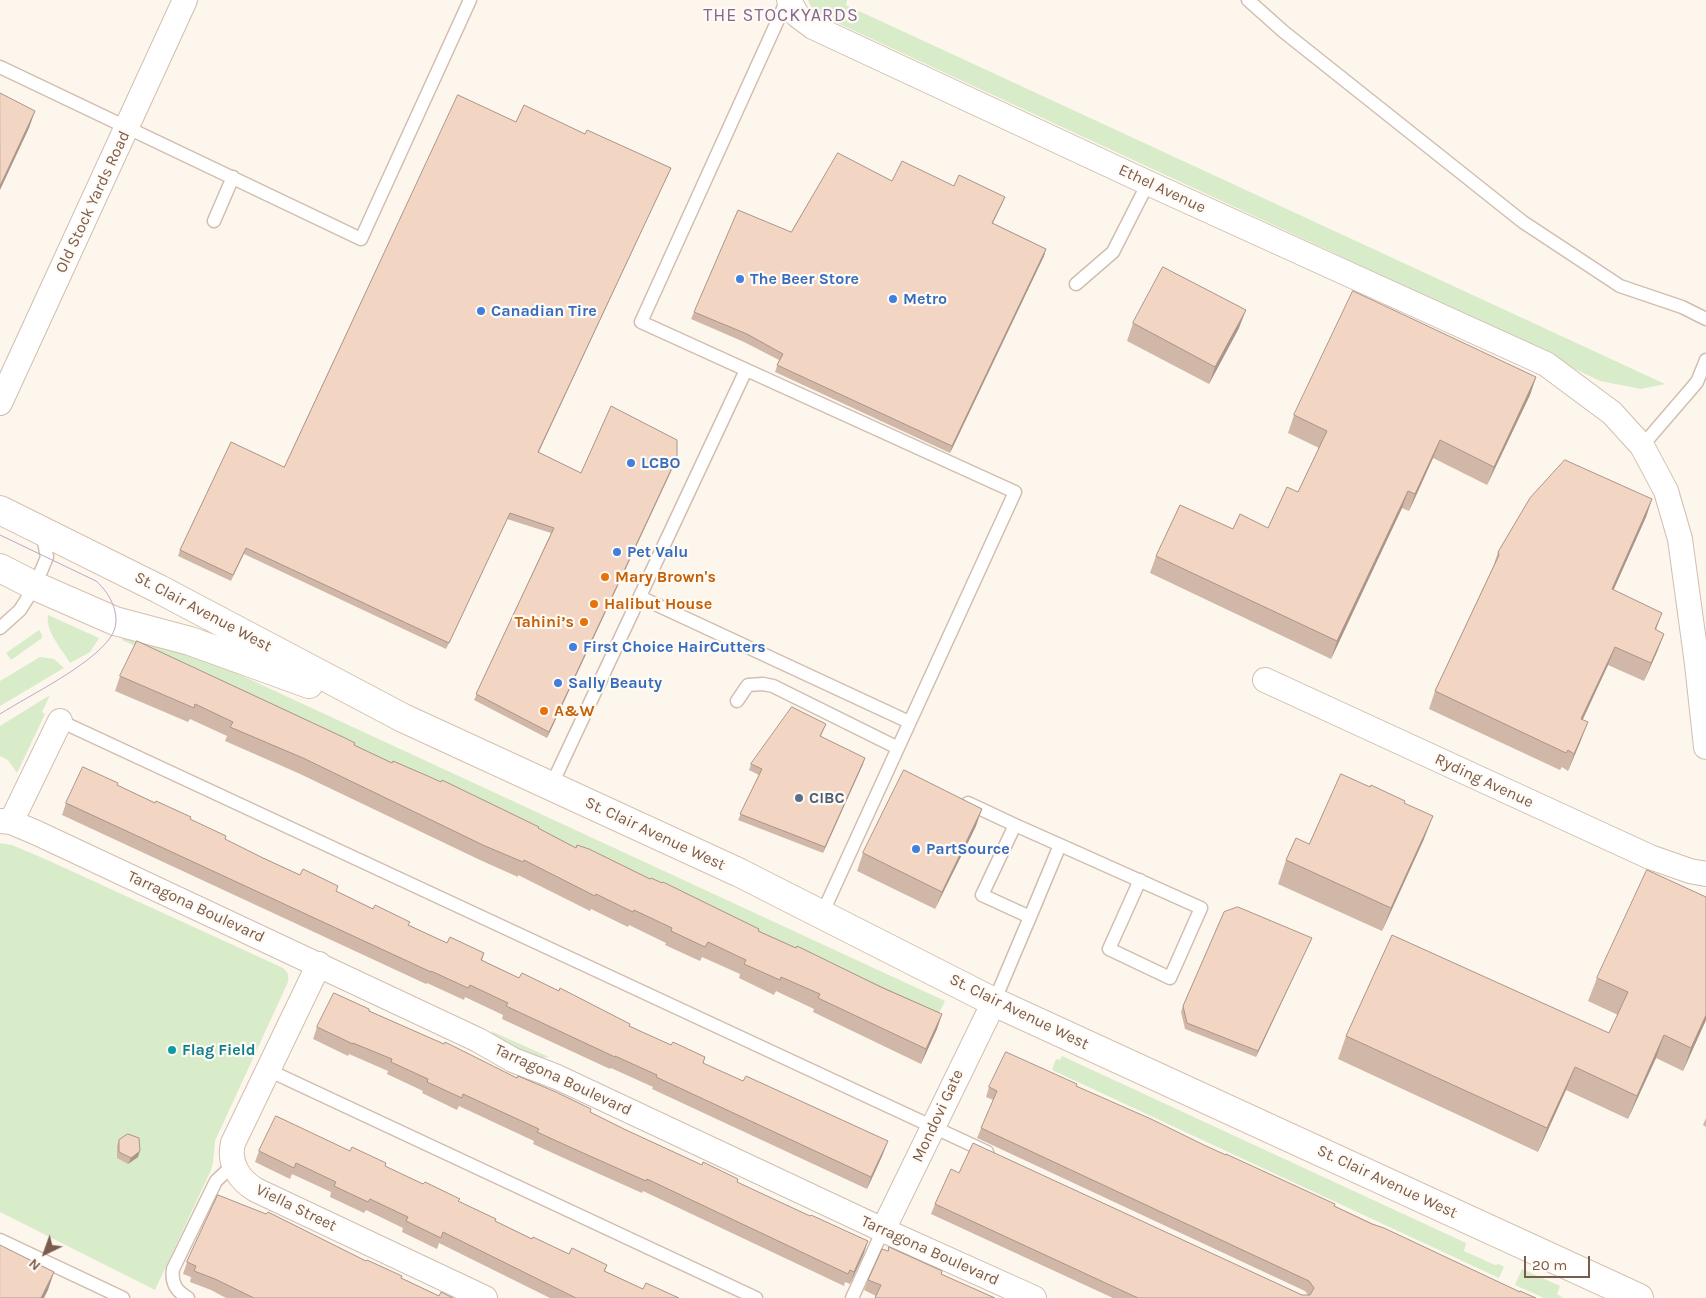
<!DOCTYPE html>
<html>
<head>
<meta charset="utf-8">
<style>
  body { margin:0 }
  #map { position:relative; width:1706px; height:1298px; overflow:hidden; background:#fdf6ec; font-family:Karla,sans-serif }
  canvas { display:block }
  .north { position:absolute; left:20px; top:1228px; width:50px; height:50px; -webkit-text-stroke:4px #fffaf3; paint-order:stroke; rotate:222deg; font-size:14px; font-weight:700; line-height:20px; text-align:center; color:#7a5c4d }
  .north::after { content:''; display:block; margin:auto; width:18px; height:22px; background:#7a5c4d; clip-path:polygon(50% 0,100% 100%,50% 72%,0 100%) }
  .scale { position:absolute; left:1524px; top:1256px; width:66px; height:22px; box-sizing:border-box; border:2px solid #7a5c4d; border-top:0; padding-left:6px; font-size:15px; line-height:18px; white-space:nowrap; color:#7a5c4d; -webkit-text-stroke:4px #fffaf3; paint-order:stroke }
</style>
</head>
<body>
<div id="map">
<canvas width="1706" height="1298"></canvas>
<div class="north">N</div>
<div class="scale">20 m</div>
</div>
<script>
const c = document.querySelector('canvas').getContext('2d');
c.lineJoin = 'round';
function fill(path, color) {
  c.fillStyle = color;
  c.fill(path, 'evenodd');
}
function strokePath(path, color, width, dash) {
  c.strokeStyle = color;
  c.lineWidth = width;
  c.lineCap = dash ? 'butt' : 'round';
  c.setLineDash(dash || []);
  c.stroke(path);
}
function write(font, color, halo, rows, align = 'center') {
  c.font = font + ' Karla,sans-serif';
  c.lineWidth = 4.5;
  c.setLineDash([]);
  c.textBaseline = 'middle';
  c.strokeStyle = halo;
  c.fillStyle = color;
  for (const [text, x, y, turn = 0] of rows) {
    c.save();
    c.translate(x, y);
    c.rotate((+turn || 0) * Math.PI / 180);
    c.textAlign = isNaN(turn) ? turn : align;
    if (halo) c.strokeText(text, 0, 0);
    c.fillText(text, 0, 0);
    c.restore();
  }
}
fill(new Path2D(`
  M808,0h39l-1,5 819,379 -24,5 -41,-8 -266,-128 -516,-239 -7,-7z
  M48,615l51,23 -9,14 -20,11c-8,-14 -25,-32 -22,-48z
  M39,630l3,5v3l-31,22 -5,-7z
  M123,636l77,21 36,16 709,328 -6,12h-2l-815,-373z
  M40,657l14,2 10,9 -64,38v-25z
  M50,695l-8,17 3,2 -28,59 -9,-13 -8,-4v-30z
  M0,843l12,2 33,14 236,108c7,4 8,7 7,15l-73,159 -2,22 -2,7 -56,120 -155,-78z
  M491,1031l58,26 -14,2 -35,-14z
  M1062,1056l404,187 -2,8 31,14 4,-1 5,3 -5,11 -447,-208 4,-11 4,1z
  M1522,1269l38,17 -3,8 6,4h-19l-29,-13z`), '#d8ecc9');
const service = new Path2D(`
  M787,0l-146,322 374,170 -193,422
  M1248,0l36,32 239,190 97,64 62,21 24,12
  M0,67l361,172 109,-239
  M214,221l19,-44
  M1076,284l37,-32 35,-69
  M1642,446l55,-64 9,-22
  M640,597l269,125
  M0,628l20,-18 15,-24 12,-29 -5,-25
  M737,701l11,-16 15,-1 10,2 125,62
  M60,721l927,431
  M551,786l195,-416
  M968,803l47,22
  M1060,845l141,63 -31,70 -61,-29 31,-69
  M994,1002l36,-85 -48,-22 33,-70 45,20 -30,72
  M268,1070l488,228
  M0,1240l123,58
  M188,1298c-12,-7 -17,-15 -15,-29l43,-88 18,-17
  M852,1298l31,-68`);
const minor = new Path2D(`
  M789,0l8,15 16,12 335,156 398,181 66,49 30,33 24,45 14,48 17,125 9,83
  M0,403l185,-403
  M1265,680l385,177 40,14 16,3
  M0,821l11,1 26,11 441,207 35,20 44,17 326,153 151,68
  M11,822l49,-101
  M319,964l-86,179c-5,20 6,37 23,47l229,108
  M883,1230l111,-228`);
const secondary = new Path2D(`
  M0,510l159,79 244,129 337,155 254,129 645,296
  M0,568l35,18 80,35 75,20 119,43`);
strokePath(service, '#d1beb0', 15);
strokePath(minor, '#d1beb0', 26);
strokePath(secondary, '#d6c0b0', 30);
strokePath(service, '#fff', 12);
strokePath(minor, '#fff', 24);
strokePath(secondary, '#fff', 28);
strokePath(new Path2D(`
  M0,535l96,46c15,13 28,38 14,57 -20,28 -80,57 -110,76`), '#b9a8c9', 1);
fill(new Path2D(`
  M516,122l69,12 86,34 -133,284 43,21 96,-16 -130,281 -73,-38 77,-167 -44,-14 -61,130 -202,-95 -13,27 -53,-25 2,-6 104,-83z
  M954,186l51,11 -12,26 53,26 -2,7 -94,197 -175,-81 4,-12 -35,-18 -53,-23 3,-7 97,-80z
  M1133,323l106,5 -30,56 -82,-43z
  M1536,377l-6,18 -43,90 -54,-27 -24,53 -7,-3 -71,151 -181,-86 6,-17 77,-27 35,-1 30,-36 21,-44 -31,-15 6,-18z
  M1652,499l-6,18 -33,73 49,23 -6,17 8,4 -7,18 -13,29 -36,-16 -25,54 -2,21 -13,31 -6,-4 -2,3 -131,-61 6,-18 57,-121 6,-18z
  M120,676l234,69 38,18 146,65 38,20 366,166 -5,15 -16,35 -108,-52 1,-3 -38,-18 -2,4 -35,-17 1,-4 -38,-17 -2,4 -35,-16 1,-2 -37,-18 -1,2 -37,-18 -1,2 -72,-36v2l-38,-17 -182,-87 -73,-32 2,-5 -37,-17 -2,3 -73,-31z
  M826,724l-5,12 42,28 -40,89 -85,-33 21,-45 -10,-5 2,-6z
  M117,785l73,34 35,21 38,18 184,85 37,10 -2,7 37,18 110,48 254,128 -16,35 -215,-100 1,-2 -42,-19 -1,1 -108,-50 1,-4 -38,-18 -1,3 -37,-17 -1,1 -364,-169 4,-12z
  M1404,803l20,36 -42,92 -104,-47 8,-24 23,-16z
  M976,826l-41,83 -78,-38 6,-18z
  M1309,944l-53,113 -71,-28 -4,-17 2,-6z
  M1597,978l109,42 -23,51 -27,-13 -28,61 -62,-29 -28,62 -200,-93 8,-23 263,-3 9,-18 -30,-14z
  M369,1011l148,67 109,52 111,53 127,70 -14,31 -5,-2 -1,4 -201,-95 -1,2 -74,-33 -35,-16 1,-3 -75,-35 -2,4 -35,-17 1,-2 -36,-17 1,-3 -39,-17 -1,2 -35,-17 4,-12z
  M1076,1086l444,206 16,6h-423l-182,-84 4,-10 24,-31 343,122h6l-3,-4 -328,-153 16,-38 -7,-3 3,-10z
  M1706,1118v9l-3,-2z
  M119,1140l19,17 -10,7 -11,-6v-12z
  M259,1151l126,16 74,35 36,19 37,18 37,15 38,11 -2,6 38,18 36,9h-129l-111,-55 -2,6 -35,-17 1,-4 -37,-18 -2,3 -34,-16 1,-5 -39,-18 -2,5 -35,-17z
  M366,1261l73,35 14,2h-227l-15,-8 -21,-8 1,-5 -8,-3 4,-12z
  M941,1274l-65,22 -12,-6 4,-10z`), '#d1b7a8');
fill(new Path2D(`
  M35,111l-6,17 -29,62v-4z
  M671,168l-3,6 -132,284 2,-6z
  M1005,197l-3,7 -13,26 3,-7z
  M1046,249l-2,7 -94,197 2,-7z
  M1246,310l-7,18 -30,56 6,-17z
  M1536,377l-6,18 -43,90 7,-18z
  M1440,440l-7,18 -24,53 6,-17z
  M677,457l-2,6 -128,275 2,-6z
  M1408,491l-6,17 -71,151 6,-18z
  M1652,499l-6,18 -40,90 6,-18z
  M510,513l-3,6 -61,130 3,-6z
  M1664,634l-7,18 -13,29 7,-18z
  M1615,647l-7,18 -33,71 6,-17z
  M1588,722l-7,18 -13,31 6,-17z
  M865,758l-2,6 -40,89 2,-6z
  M982,809l-6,17 -41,83 7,-17z
  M1433,816l-9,23 -42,92 9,-23z
  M1312,938l-3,6 -53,113 2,-6z
  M942,1014l-5,15 -16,35 5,-15z
  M1706,1015v5l-23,51 8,-23z
  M1664,1035l-8,23 -28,61 9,-23z
  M1575,1067l-9,23 -28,62 9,-24z
  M888,1141l-5,13 -16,35 4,-12z
  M140,1151l-2,6 -10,7 3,-6z
  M868,1241l-4,12 -14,31 4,-12z
  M54,1272l-6,18 -4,8h-3z`), '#aa9588');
const building = new Path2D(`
  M0,93l35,18 -35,75z
  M458,95l58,27 8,-17 61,29 2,-4 84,38 -133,284 43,21 30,-67 66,34v17l-128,275 -73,-38 78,-166 -44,-15 -61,130 -203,-95 -13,27 -53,-25 51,-108 53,25z
  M838,153l54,28 10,-20 52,25 5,-11 46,22 -13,26 54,26 -94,197 -175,-81 6,-11 -36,-20 -53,-22 44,-102 53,22z
  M1163,267l83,43 -31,57 -82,-44z
  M1353,291l183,86 -42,90 -54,-27 -25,54 -7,-3 -71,150 -181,-85 24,-51 53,24 7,-15 28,14 19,-41 11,5 29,-61 -33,-16z
  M1565,460l87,39 -40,90 50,24 -7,16 9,5 -13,29 -36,-16 -34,72 7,3 -14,32 -6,-4 -2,3 -131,-62 64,-136 -1,-3 32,-54z
  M137,641l206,96 12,6 -1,2 38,18 1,-2 37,16 11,5 1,-2 97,47 -1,1 38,20 1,-3 12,4 61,30 1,-1 11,5 1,-1 96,47 -1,2 38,17 1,-2 86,42 59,26 -16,35 -108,-51 2,-4 -39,-17 -1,3 -36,-16 2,-4 -38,-18 -3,5 -34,-16 1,-3 -38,-18 -1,2 -37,-18 -1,2 -71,-36 -1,2 -38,-16 -182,-88 -73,-31 3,-5 -38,-18 -1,4 -74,-32z
  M792,707l34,17 -6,12 45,22 -40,89 -85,-33 22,-45 -11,-5z
  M83,767l35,16 -1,2 38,18 1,-2 35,16 -1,2 36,17 -1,3 38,19 37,17 3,-6 35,17 -2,5 37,18 2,-4 35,17 -2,3 39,18 3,-6 34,16 -3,7 38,18 3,-5 37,18 1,-3 70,36 -1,2 42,19 2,-3 32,15 -2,6 40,18 3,-5 142,65 -17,36 -215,-100 1,-2 -42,-19v1l-109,-51 2,-3 -38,-18 -2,3 -37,-17v1l-365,-169z
  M904,770l78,39 -40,83 -79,-39z
  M1341,774l29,13 1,-2 34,16 -1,2 29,13 -42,92 -105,-48 10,-22 13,6z
  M1647,870l59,27v118l-15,33 -27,-13 -27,61 -62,-29 -28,61 -201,-92 46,-101 217,98 19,-41 -31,-14z
  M1238,907l74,31 -54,113 -71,-28 -4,-17 41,-94z
  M334,993l35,16v2l75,33 1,-2 72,36 1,-2 38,16 35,17 -1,3 36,18 76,35 1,-3 35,17 -1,3 73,34 1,-1 57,26 -14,31 -4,-2 -2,4 -201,-95 -1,2 -74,-33 -35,-16 2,-3 -76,-35 -1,4 -35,-16 1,-3 -37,-17 1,-3 -39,-16v1l-36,-17z
  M1006,1052l71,32 -1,2 75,33 55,27 20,9v-1l98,45 11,5 -1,2 38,18 12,4 136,64v-1l16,7h-398l-203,-94 16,-35 8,4 14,-30 329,152h8l4,-7 -5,-7 -328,-153 16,-37 -8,-4z
  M276,1116l74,35 2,-4 34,16 -1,3 38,18 2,-2 35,17 -2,2 38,18 -1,2 37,18 1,-2 36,17 3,-6 35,17 -3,6 39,18 3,-6 33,15h-103l-133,-66 -2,6 -35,-17 2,-4 -38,-18 -2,3 -34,-16 2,-4 -40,-19 -2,5 -35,-17z
  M128,1134l11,4 1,13 -9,7 -12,-6v-12z
  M218,1195l48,19 2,-2 98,49 1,-1 35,16 -1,2 38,18 2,-4 12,6h-199l-39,-19 -21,-8 2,-5 -9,-4z
  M0,1245l54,27 -13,26h-41z
  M889,1247l53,24 -1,3 54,24h-120l6,-13 -13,-5 14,-31 6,2z`);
fill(building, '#f3d5c3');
strokePath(building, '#aa9588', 1);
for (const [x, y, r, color] of [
  [740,279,5,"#3f7fe0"],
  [893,299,5,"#3f7fe0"],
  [481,311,5,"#3f7fe0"],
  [631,463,5,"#3f7fe0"],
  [617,552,5,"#3f7fe0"],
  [605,577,5,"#e8710a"],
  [594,604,5,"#e8710a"],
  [584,622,5,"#e8710a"],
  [573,647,5,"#3f7fe0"],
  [558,683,5,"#3f7fe0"],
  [544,711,5,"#e8710a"],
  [799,798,5,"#5c6f8a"],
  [916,849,5,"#3f7fe0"],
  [172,1050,5,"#0f9aa8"]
]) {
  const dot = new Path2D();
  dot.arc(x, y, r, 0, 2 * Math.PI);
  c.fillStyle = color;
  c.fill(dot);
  strokePath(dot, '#fffaf3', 2);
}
write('16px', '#7a5c4d', '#fffaf3', [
  ["Ethel Avenue",1162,189,25],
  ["Old Stock Yards Road",93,202,-65],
  ["St. Clair Avenue West",203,612,28],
  ["Ryding Avenue",1484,781,25],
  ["St. Clair Avenue West",655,834,25],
  ["Tarragona Boulevard",196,907,25],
  ["St. Clair Avenue West",1019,1012,26],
  ["Tarragona Boulevard",563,1080,25],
  ["Mondovi Gate",938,1116,-65],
  ["St. Clair Avenue West",1387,1182,25],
  ["Viella Street",296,1208,26],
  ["Tarragona Boulevard",930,1251,24]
]);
write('bold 16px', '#366cbe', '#fffaf3', [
  ["The Beer Store",750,279],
  ["Metro",903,299],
  ["Canadian Tire",491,311],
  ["LCBO",641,463],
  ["Pet Valu",627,552],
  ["First Choice HairCutters",583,647],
  ["Sally Beauty",568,683],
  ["PartSource",926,849]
], 'left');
write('bold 16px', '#c56008', '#fffaf3', [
  ["Mary Brown's",615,577],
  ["Halibut House",604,604],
  ["Tahini’s",574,622,"right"],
  ["A&W",554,711]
], 'left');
write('bold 16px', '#4e5e75', '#fffaf3', [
  ["CIBC",809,798]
], 'left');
write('bold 16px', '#0d838f', '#fffaf3', [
  ["Flag Field",182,1050]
], 'left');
c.letterSpacing = '1px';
write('18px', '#846695', '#fffaf3', [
  ["THE STOCKYARDS",781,16]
]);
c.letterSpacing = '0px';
</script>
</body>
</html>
